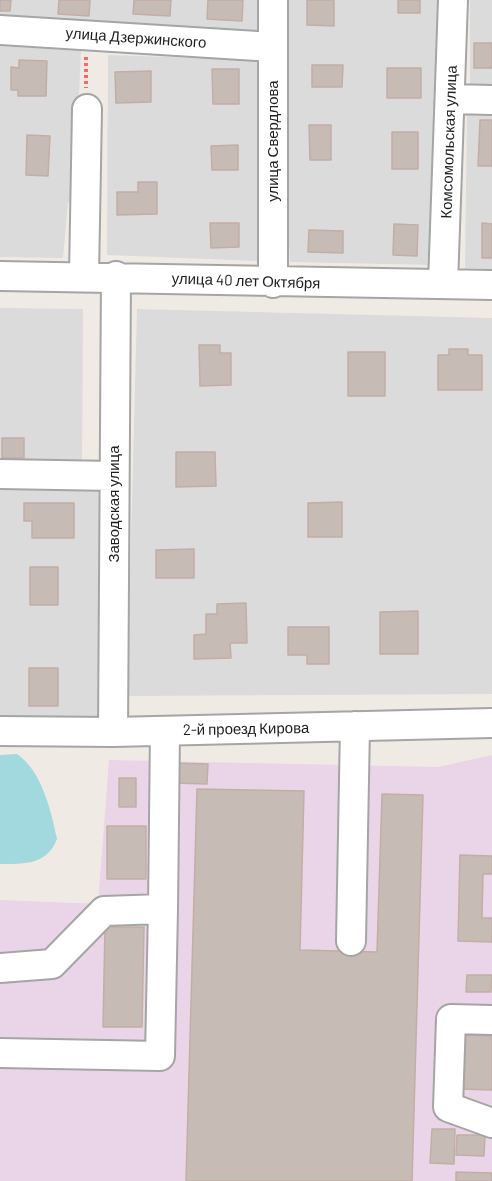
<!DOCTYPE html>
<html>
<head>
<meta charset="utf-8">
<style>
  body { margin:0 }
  canvas { display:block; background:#efeae3 }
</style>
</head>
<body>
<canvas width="492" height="1181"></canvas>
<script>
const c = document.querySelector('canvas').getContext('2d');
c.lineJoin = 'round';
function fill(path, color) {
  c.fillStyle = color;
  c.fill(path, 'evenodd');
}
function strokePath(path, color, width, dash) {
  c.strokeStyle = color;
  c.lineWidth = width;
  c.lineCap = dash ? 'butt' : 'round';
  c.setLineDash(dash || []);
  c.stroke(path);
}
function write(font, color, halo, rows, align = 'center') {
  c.font = font + ' Barlow,sans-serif';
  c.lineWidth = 6;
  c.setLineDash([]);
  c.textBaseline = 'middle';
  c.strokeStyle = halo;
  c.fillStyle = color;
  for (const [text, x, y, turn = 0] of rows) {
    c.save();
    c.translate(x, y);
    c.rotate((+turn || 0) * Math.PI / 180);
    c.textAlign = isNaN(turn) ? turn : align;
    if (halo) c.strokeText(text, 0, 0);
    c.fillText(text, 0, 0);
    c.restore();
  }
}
fill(new Path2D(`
  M0,0h262v33l-262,-14z
  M288,0h152l-6,265 -144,-3 -4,-71z
  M470,0h22v87h-22z
  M0,46l81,5 -7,151h-6l-5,56 -63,-1z
  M108,55l153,5 -3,201 -151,-6z
  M467,113l25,1v155l-27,-1z
  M0,308l83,1 -1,154 -82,-1z
  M137,309l355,9v376l-365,2z
  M0,483l107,1 -5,236 -102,-2z`), '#dcdbdb');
fill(new Path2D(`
  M492,755v426h-492v-281l98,4 11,-144 329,7z`), '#e9d5e7');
fill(new Path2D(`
  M17,754c25,17 34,57 40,85 -10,26 -33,25 -57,25v-109z`), '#a2d9df');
const building = new Path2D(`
  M0,0h11l-1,11h-10z
  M59,0h31l-1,16 -31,-2z
  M134,0h37l-1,16 -37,-2z
  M208,0h35l-1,21 -35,-2z
  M307,0h27v26l-27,-1z
  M398,0h22v13h-22z
  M474,43h18v25h-18z
  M19,60l28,1 -1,35h-28v-6h-7v-23l8,1z
  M312,65h31l-1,22h-30z
  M387,68h34v30h-34z
  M212,69h27v35h-26z
  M151,71v31l-35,1 -1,-31z
  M480,120h12v46h-14z
  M309,125h22v35h-21z
  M392,132h26v37h-26z
  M27,135l23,1 -2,40 -22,-1z
  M238,145v25h-26l-1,-24z
  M138,182h19v32l-40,1v-23h21z
  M210,223h29v24l-28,1z
  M482,223l10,1v34h-10z
  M394,224l24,1 -1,31 -24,-1z
  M309,230l34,1v22l-35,-1z
  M199,345h21v8h11v32l-31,1z
  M449,349h19v6h14v35h-44v-35h11z
  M348,352h37v44h-37z
  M2,438h22v20h-22z
  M176,452h39l1,34 -40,1z
  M342,502v35h-34v-34z
  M24,503h50v35h-42v-17h-8z
  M194,549v29h-38v-28z
  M30,567h28v38h-28z
  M246,603l1,40h-17l1,15 -37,1v-24l12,-1v-20h11v-10z
  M418,611v43h-38v-42z
  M288,627h41v37h-22v-9h-19z
  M29,668h29v38h-29z
  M174,763l34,1 -1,20 -33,-1z
  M119,778h17v29h-17z
  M197,789l107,2 -4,159 77,2 5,-158 41,1 -11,386h-226z
  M107,826h39v53h-39z
  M460,855l32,1v18h-9l-1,44h10v24l-34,-1z
  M105,927h39l-2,100h-39z
  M467,975h25l-1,17h-25z
  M461,1035l31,1v54l-33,-1z
  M432,1129h23l-1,35 -24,-1z
  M457,1135h28l-1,21 -28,-1z
  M456,1172l36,1v8h-36z`);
fill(building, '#c7bbb6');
strokePath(building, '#c2aea5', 1.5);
const minor = new Path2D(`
  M0,30l273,17
  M451,99l41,1
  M0,276l492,9
  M84,276l3,-167
  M273,283v-283
  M443,284l10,-284
  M0,474l114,2
  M0,731l113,1 379,-9
  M113,732l3,-456
  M351,941l4,-215
  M0,968l52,-4 52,-53 59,-2 2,-178
  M492,1020l-41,-1 -3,88 44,16
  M0,1053l160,3 3,-147`);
strokePath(minor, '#a5a5a5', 32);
strokePath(new Path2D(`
  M86,57v31`), '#ff6567', 4, [3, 3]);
strokePath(minor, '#fff', 28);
write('15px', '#1e1e1e', '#fff', [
  ["улица Дзержинского",136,38,4],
  ["улица Свердлова",273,141,-90],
  ["Комсомольская улица",449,142,-88],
  ["улица 40 лет Октября",246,281,2],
  ["Заводская улица",114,504,-90],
  ["2-й проезд Кирова",246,729,-1]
]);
</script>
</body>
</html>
